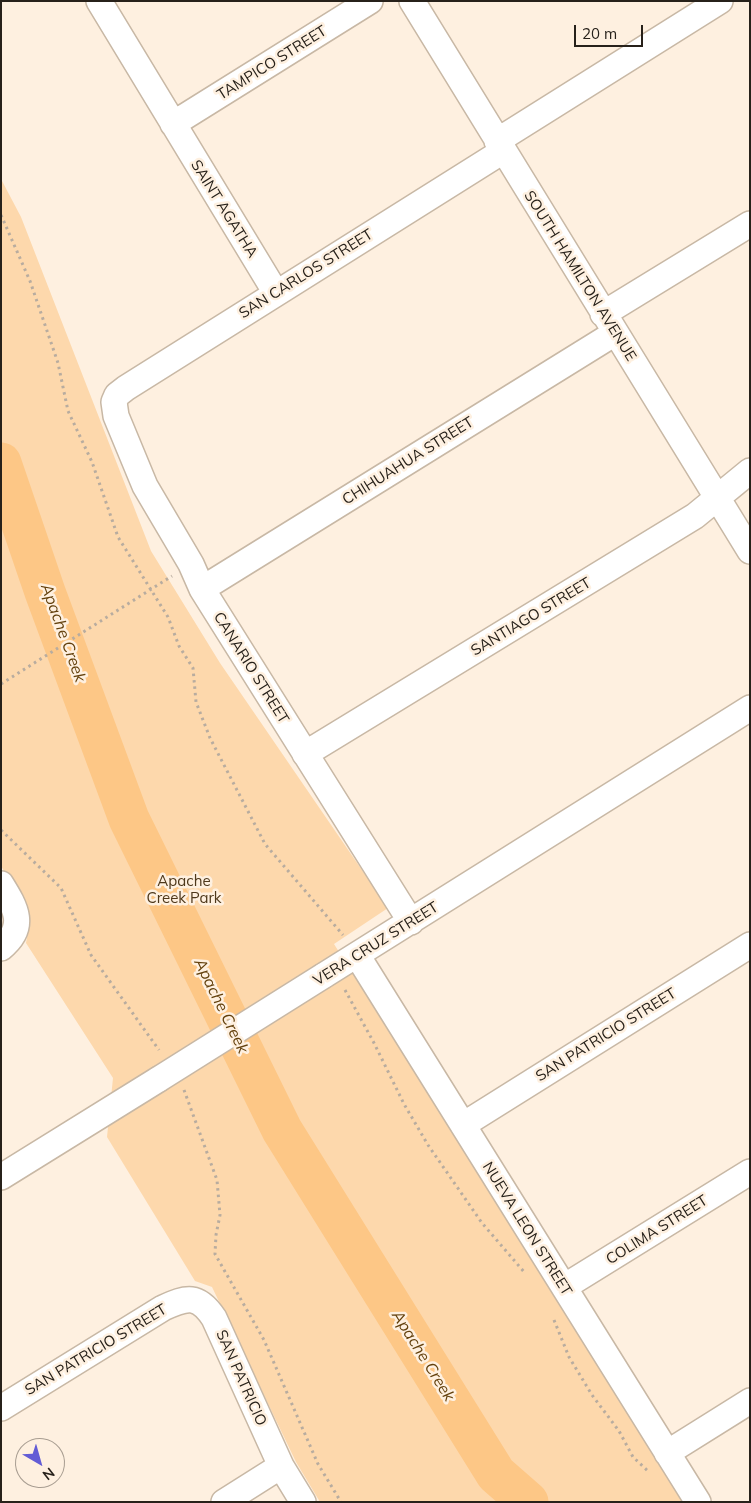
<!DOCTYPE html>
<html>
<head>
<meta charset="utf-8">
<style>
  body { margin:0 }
  #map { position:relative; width:751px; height:1503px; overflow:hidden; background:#fef0e0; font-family:Mulish,sans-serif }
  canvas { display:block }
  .frame { position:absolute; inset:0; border:2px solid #27211a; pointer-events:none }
  .north { position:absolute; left:15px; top:1438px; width:50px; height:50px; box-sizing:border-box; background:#fef0e0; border:1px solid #a89d91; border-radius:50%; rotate:142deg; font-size:14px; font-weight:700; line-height:20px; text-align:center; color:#27211a }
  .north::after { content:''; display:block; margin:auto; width:18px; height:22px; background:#635cd5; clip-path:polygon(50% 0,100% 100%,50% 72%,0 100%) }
  .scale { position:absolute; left:574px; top:25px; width:69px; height:22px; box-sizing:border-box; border:2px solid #27211a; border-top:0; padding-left:6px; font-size:15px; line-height:18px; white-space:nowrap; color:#27211a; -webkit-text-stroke:4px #fef0e0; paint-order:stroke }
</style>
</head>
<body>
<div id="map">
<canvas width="751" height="1503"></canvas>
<div class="frame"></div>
<div class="north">N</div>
<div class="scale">20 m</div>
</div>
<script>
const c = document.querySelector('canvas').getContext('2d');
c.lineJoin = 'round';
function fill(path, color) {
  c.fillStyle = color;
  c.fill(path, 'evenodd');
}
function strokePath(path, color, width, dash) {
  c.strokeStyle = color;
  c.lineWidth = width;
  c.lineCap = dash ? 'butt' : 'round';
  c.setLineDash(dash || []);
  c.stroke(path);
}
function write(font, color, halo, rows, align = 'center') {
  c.font = font + ' Mulish,sans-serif';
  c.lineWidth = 5;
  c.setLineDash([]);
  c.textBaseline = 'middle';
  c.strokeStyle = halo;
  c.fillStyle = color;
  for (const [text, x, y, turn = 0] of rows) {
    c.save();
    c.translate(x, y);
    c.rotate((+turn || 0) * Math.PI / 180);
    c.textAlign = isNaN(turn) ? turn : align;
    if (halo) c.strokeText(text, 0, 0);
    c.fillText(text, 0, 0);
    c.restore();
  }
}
fill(new Path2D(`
  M1,179l20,38 130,334 69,112 168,245 -54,36 350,558h-364l-24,-40 -84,-175 -17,-6 -88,-144 6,-59 -87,-135c8,-36 -7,-47 -25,-77z`), '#fdd8ac');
strokePath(new Path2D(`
  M1,463l44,129 84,227 153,311 214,344 32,28`), '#fdc786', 41);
const minor = new Path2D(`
  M99,1l177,292
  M412,1l338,550
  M173,124l197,-123
  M497,141l223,-140
  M603,314l147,-90
  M202,589l413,-256
  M305,754l390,-238 55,-45
  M1,884c15,24 26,43 0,64
  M411,922l-209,-333 -11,-25 -46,-78 -29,-70 -2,-14 3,-7 9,-7 377,-237
  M357,955l341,547
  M323,976l427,-268
  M463,1125l287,-180
  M1,1177l158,-98
  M564,1287l186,-115
  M1,1408l162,-100c24,-11 35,-14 51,10l67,148 22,36
  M667,1453l83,-52
  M224,1502l57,-36`);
strokePath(minor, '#c8b8a5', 28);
strokePath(new Path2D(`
  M1,215l29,66 28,82 10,48 24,51 26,75 50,80 11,29 14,22 3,34 14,36 55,106 78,91
  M1,684l171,-108
  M1,830l60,58 30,67 68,95
  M345,990l29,53 30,61 24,41 54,78 43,50
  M184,1090l33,90 3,35 -4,20 -1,19 49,86 54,124 23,38
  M554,1320l15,37 23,38 27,36 14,26 16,15`), '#b8ac9f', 3, [2.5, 4]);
strokePath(minor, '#fff', 25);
const minorBridge = new Path2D(`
  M159,1079l164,-103`);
strokePath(minorBridge, '#c8b8a5', 28, []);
strokePath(minorBridge, '#fff', 25);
write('15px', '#27211a', '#fef0e0', [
  ["TAMPICO STREET",272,63,-32],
  ["SAINT AGATHA",224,209,58],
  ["SAN CARLOS STREET",306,274,-32],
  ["SOUTH HAMILTON AVENUE",580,276,58],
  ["CHIHUAHUA STREET",408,461,-32],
  ["SANTIAGO STREET",531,617,-31],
  ["CANARIO STREET",251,668,58],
  ["VERA CRUZ STREET",376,944,-32],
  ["SAN PATRICIO STREET",606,1035,-32],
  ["NUEVA LEON STREET",527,1229,58],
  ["COLIMA STREET",657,1230,-32],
  ["SAN PATRICIO STREET",96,1350,-31],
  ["SAN PATRICIO",241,1378,66]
]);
write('15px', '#4e381b', '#fef0e0', [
  ["Apache",184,881],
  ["Creek Park",184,898]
]);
write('italic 16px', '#63400c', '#fef0e0', [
  ["Apache Creek",63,633,70],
  ["Apache Creek",221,1006,64],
  ["Apache Creek",423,1356,58]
]);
</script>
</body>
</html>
